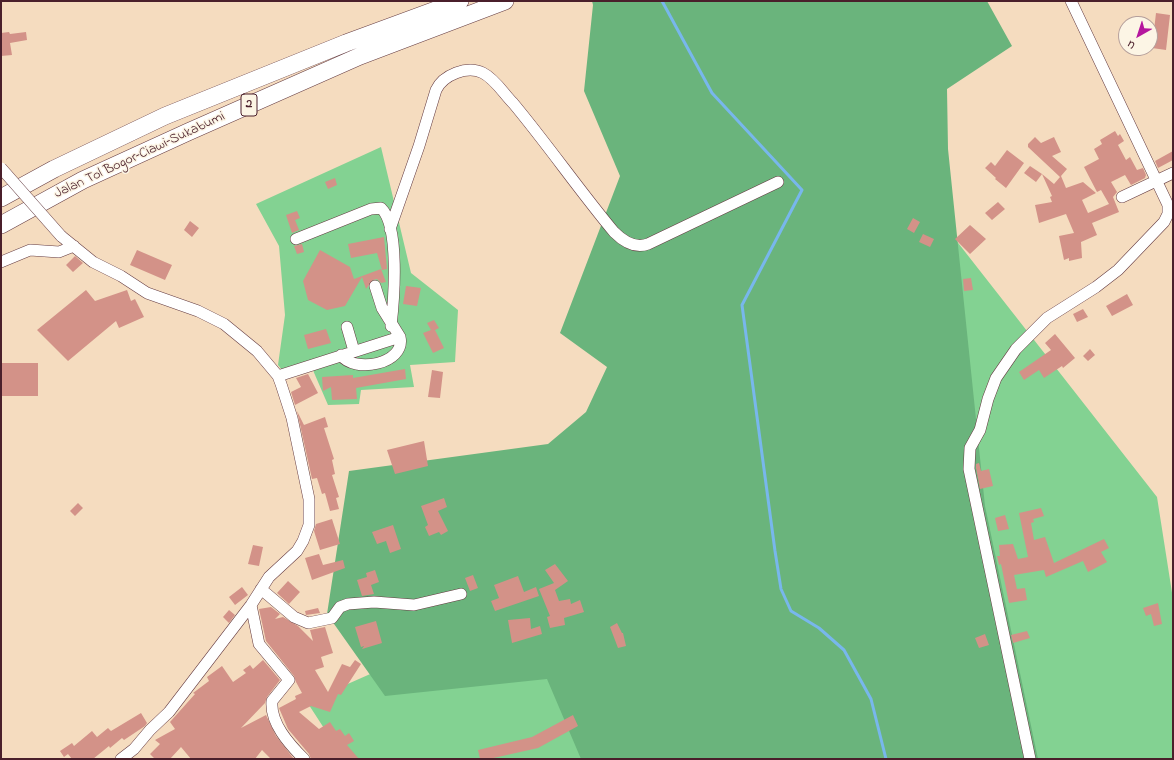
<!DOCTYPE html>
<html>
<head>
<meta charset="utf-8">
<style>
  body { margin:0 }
  #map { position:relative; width:1174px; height:760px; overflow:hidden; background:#f5dcbf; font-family:"Indie Flower",sans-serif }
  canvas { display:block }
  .frame { position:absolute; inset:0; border:2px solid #4a1f2b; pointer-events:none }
  .north { position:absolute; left:1118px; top:16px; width:40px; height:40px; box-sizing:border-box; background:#fcf5e5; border:1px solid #b59f9b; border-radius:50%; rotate:219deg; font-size:11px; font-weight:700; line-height:16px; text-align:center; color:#4a1f2b }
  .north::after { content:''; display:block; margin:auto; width:14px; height:18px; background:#b5179e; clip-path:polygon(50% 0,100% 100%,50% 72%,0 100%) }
</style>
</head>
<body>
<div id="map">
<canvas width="1174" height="760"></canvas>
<div class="frame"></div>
<div class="north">U</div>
</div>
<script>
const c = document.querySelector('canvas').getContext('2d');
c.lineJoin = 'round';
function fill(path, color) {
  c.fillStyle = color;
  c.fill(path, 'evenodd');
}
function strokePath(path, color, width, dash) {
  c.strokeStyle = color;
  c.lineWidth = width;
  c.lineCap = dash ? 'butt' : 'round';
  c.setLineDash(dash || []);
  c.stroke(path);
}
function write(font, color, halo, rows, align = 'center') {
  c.font = font + ' "Indie Flower",sans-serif';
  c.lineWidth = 3;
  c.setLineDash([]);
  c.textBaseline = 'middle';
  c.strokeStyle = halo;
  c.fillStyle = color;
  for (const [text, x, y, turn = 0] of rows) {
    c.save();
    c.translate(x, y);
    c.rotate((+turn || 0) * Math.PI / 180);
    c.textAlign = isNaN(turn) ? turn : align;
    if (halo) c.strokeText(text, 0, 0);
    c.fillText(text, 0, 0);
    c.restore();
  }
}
fill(new Path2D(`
  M381,147l30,126 47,37 -3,52 -45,3 4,22 -53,3 -2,14 -31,1 -16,-37 -26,7 -8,-10 7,-50 -6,-69 -23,-42z
  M955,239l202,258 16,102v160h-180z
  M569,586l59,173h-284l-37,-57z`), '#83d292');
fill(new Path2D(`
  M592,1h395l25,45 -65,43 1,60 37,357 53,253h-457l-34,-80 -162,17 -58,-82 22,-143 199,-27 38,-32 21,-45 -47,-34 60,-157 -36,-85 9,-86z`), '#6ab47c');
strokePath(new Path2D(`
  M662,1l50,92 90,97 -60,115 33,246 6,38 10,22 28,17 25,22 27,49 15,60`), '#78b7ec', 3);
fill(new Path2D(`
  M1156,13l14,2 -4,35 -14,-2z
  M9,32l1,2 16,-2 1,8 -17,3 2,12 -11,1v-23z
  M1115,131l3,5 2,-2 4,7 -6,4 8,15 4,-3 7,13 6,-2 3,7 -1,3 -14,7 -6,-10 -14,7 6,10 -4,5 6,15 -27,11 5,12 -16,7 1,16 -13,3v-3l-5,2 -5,-24 15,-3 -8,-19 -27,9 -4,-18 17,-3 -2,-5 2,-1 -10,-22 12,10 6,-7 -32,-30v-3l7,-7 6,6 13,-6 7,15 -9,4 15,13 -6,7 5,12 17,-6 13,11 -14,7 6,13 21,-9 -8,-14 -4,2 -13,-25 15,-8 -5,-10 8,-5 -2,-4z
  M1007,150l17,13 -18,25 -11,-9 1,-1 -11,-10 6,-6 4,4z
  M1173,151v9l-15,8 -3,-7z
  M1030,166l12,8 -6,8 -12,-9z
  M335,178l2,7 -9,4 -3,-7z
  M998,202l7,7 -13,11 -7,-7z
  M297,211l3,7 -5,2 4,10 -7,3 -6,-18z
  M913,218l7,4 -6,11 -7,-4z
  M190,221l9,7 -7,9 -8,-7z
  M970,225l16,14 -16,15 -15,-15z
  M923,234l11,5 -4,8 -11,-5z
  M384,237l3,32 -5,1 -5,-17 -26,5 -3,-14z
  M302,244l2,8 -7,2 -3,-8z
  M137,250l35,15 -7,15 -35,-15z
  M320,250l30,17 4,12 27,-10 5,13 -5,1 -4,-4 -4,1 -7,9 -4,-12 -17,29 -18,4 -19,-10 -5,-19z
  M75,256l8,7 -10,9 -7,-7z
  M971,278l2,12 -9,1 -1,-12z
  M406,286l15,2 -4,18 -14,-2z
  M86,290l9,11 32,-11 4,11 4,-2 9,18 -25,11 -3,-7 -48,40 -31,-31z
  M1127,294l6,11 -21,11 -6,-10z
  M1083,309l5,8 -11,5 -4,-8z
  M434,320l5,8 -4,2 9,18 -11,5 -10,-20 8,-3 -4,-7z
  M326,329l5,14 -23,6 -4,-14z
  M1055,334l20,24 -12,10 -1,-2 -18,12 -5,-8 -15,10 -5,-8 32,-22 -6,-7z
  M1090,349l5,6 -7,6 -5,-5z
  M1,363h37v33h-37z
  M405,369l1,10 -50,9 1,11 -25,1 -1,-13 -8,4 -1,-14 31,-2v3z
  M432,370l11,2 -3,26 -12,-1z
  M308,374l10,19 -23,12 -4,-13 10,-5 -5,-9z
  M297,411l7,14 21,-8 3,10 -4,1 10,31 -2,1 3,14 -3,1 7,22 -3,1 3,11 -9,2 -5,-18 -3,1 -5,-16 -5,1z
  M424,441l4,25 -33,8 -8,-24z
  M979,463l2,8 8,-2 4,17 -13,3 -4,-21v-4z
  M444,498l3,9 -9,4 10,20 -7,4 -2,-3 -10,4 -4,-9 3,-2 -7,-19z
  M78,503l5,5 -8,8 -5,-5z
  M1041,508l3,8 -11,3 1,3 -3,1 3,17 11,-3 9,26 50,-24 5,9 -8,4 6,10 -19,10 -5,-11 -37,16 -2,-7 -30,5 3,14 8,-1 2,12 -18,3 -8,-39 -2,1 -2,-9h3l-1,-11 14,-1 5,15 10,-2 -9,-44z
  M1005,515l4,14 -11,2 -3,-13z
  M332,519l8,25 -20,6 -6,-19 2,-7z
  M393,525l8,24 -11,4 -4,-12 -9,3 -5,-12z
  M253,545l10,2 -4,19 -11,-2z
  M319,554l4,11 20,-5 2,8 -33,12 -7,-22z
  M555,564l13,17 -13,9 4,11 11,-2 1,5 9,-4 4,12 -20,6 1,7 -15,3 -3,-11 3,-1 -11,-27 15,-6 -9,-13z
  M375,570l4,12 -8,3 3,9 -12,2 -5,-16 10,-3 -1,-4z
  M473,575l5,13 -8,3 -5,-13z
  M518,576l6,16 12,-5 3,9 -44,15 -4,-10 8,-3 -5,-13z
  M288,581l12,11 -11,12 -12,-11z
  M242,587l6,8 -13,10 -6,-8z
  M1158,603l4,21 -8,2 -3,-12 -5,2 -3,-8z
  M271,607l9,7 -5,5 8,-2 15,9 15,15 -3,-11 15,-3 8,26 -12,4 3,10 -9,3 13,22 14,-28 8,3 5,-7 6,4 -20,31 -3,-1 -8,18 -19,-6 -12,6 20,17 11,-7 6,9 4,-2 5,7 4,-3 5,8 -7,4 12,14h-48l-2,-5 -21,-25 -9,-21 17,-9 -1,-3 7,-3 -6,-11 -2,-6 -28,-35 -7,-32z
  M318,608l2,5 -14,2 -1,-4z
  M229,610l6,5 -6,8 -6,-6z
  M530,618l1,11 9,-3 2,8 -30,9 -4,-23z
  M376,621l6,22 -20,6 2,-3 -3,1 -6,-20z
  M617,623l5,10h1l3,13 -8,2 -8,-21z
  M1027,631l3,7 -17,5 -2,-8z
  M985,634l4,11 -10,3 -4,-10z
  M263,660l17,20 -13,17 -2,6 -24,25 25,-13 10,21 18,23h-23l-9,-9 -7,9h-64l-10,-12 -11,12h-15l-5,-5 10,-10 -5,-4 20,-11 -5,-7 25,-28 -2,-1 16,-12 -2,-4 15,-11 11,16 13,-9 -3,-3 7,-5 3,4z
  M141,713l6,10 -2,3 -21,14 -2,-2 -12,10 -1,-2 -16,13h-21l-4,-5 -4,3 -4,-6 12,-8 2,3 18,-15 5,6 11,-9 3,3z
  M573,715l5,11 -40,22 -49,11h-9l-2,-9 54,-13z`), '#d39288');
const minor = new Path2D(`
  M1122,197l51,-24
  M390,229l29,-83 17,-56c7,-15 31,-25 47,-17 12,6 21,21 30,30 35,42 66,87 101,129 10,10 21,17 34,12l130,-62
  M61,236l32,26 28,14 26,17 51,18 26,13 33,27 21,25 3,8 11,34 17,81v26l-6,16 -6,10 -28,26 -18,28 -82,107 -19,18 -16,19 -13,10
  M296,239l75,-30 10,-1c19,18 13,92 10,118
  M1,262l29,-12 29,2 15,-6
  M347,327l7,24
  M341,355c13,19 65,9 59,-18
  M278,376l122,-39 -18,-29 -7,-22
  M261,589l33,28 14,6 24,-5 8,-11 8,-3 26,-2 40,3 47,-11
  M251,605l8,39 30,36 -17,21c-2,22 17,43 32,58
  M1030,759l-61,-290 1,-21 10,-18 8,-31 8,-21 20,-29 31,-31 49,-31 22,-17 46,-48 4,-8v-9l-97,-204`);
const highway = new Path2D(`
  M1,198l53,-29 111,-53 181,-73 114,-42
  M1,225l82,-45 105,-48 172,-76 145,-55`);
strokePath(minor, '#643b41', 12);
strokePath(highway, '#643b41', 18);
strokePath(minor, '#fff', 11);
strokePath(highway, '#fff', 17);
const minorBridge = new Path2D(`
  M1,168l60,68`);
strokePath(minorBridge, '#643b41', 12, []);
strokePath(minorBridge, '#fff', 11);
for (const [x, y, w] of [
  [249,105,16]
]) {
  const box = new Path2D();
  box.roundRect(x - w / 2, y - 11, w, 22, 3);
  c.fillStyle = '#fcf5e5';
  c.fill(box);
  strokePath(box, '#4a1f2b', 1);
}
write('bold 13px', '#4a1f2b', null, [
  ["2",249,105]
]);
write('14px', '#4a1f2b', '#fcf5e5', [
  ["Jalan Tol Bogor–Ciawi–Sukabumi",140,156,-25]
]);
</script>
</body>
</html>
